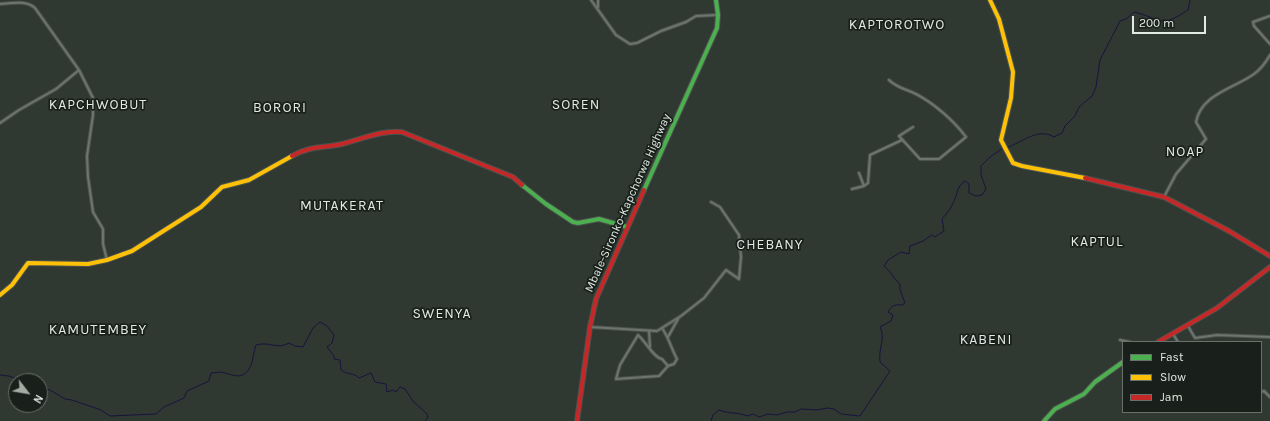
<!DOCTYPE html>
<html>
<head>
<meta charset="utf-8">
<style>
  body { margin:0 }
  #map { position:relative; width:1270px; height:421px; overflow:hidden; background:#2f3831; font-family:Karla,sans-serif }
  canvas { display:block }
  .legend { position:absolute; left:1122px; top:341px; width:140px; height:72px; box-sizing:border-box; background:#19201b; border:1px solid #69716b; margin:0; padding:5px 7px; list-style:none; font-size:12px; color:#e0eae3 }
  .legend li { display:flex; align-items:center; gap:8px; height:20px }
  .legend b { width:20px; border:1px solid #69716b }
  .north { position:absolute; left:8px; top:373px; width:40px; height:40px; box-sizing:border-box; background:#19201b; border:1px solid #69716b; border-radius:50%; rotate:121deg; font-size:11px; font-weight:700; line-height:16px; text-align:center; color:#e0eae3 }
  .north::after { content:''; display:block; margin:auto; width:14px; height:18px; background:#a2aca5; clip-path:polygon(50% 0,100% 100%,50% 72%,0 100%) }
  .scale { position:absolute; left:1132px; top:16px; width:74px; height:18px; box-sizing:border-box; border:2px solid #e0eae3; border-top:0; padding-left:5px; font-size:12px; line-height:14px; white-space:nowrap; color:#e0eae3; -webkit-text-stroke:3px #19201b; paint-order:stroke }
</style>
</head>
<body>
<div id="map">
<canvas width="1270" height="421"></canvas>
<ul class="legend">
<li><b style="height:5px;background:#4caf50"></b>Fast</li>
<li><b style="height:5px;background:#ffc107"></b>Slow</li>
<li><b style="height:5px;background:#c62828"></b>Jam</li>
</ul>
<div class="north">N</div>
<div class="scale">200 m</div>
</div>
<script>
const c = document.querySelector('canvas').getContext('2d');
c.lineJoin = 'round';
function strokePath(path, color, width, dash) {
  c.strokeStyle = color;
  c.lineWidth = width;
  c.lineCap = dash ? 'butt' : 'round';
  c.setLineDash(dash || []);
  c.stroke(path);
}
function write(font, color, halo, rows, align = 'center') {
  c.font = font + ' Karla,sans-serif';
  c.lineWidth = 3.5;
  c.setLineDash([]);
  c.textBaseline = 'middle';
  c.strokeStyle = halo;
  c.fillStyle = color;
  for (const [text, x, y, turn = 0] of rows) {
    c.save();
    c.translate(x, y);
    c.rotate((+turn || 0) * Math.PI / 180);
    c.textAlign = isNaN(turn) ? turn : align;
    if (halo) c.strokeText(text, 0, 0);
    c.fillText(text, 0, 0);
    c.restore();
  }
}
strokePath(new Path2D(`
  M1006,148c15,-5 32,-21 48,-11l8,-4 3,-7 10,-10 4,-9 13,-11 4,-9 4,-27 20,-39 6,-2 8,-7c29,7 25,17 54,-2l2,-10
  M0,375l9,1 13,5
  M40,388l10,2 15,9 7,1 29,10 9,6 46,-2 8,-7 20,-9 3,-7 22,-10 2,-8c3,0 7,-1 10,-1 10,2 21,9 28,-3 4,-5 4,-16 7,-24 15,-4 20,5 33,-2l6,3 8,1 10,-19 7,-6 7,4 7,9 -2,8 -5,4 7,9v3l6,1 1,10c6,5 12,2 18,8l12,-5 4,9 11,2 1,8 6,-2 3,2 4,-5 5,2 8,12 14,13 1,3 -3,4
  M711,421l2,-6 6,-5c10,4 19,2 28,6l6,-2 6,3 9,-3 9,1 10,-3h8l6,-3 16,1 10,-2 7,1 7,5 19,2 30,-45 -10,-9c-2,-13 6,-24 0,-35l11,-6 2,-6 -5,-3c3,-6 7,-8 14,-7l3,-2 -5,-13v-6c-7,-5 -9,-13 -16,-18l4,-6 13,-8 8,2 1,-8 13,-5 9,-6 3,2 9,-6 -2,-12c4,-5 9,-10 11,-16 5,-9 3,-16 12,-22l4,3v9l7,3 6,-1 4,-6 -5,-14v-9l9,-9 13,-9`), '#19143f', 1);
const street = new Path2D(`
  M591,0l25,35 14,9 7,-1 24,-12 25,-9 10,-6 21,-1
  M598,0v7
  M0,4c12,-1 26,-4 35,4l44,62 14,28v17l-6,41 1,21 5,35 10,17v15l4,16
  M1270,16l-17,6 1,4 16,18
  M889,80c8,8 17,9 27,14 19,10 38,27 50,43l-27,22h-19l-21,-23 14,-9
  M0,123l19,-13 37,-21 23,-19
  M859,173l5,13 4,-3 2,-28 32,-15
  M852,189l12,-3
  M1164,197l12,-23 30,-35 -10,-17c5,-28 39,-34 58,-48 7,-5 12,-12 16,-19
  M1188,326l7,12 22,-3 53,2
  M590,327l67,4 24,-15 23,-18 22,-28 13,9 2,-22 -2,-22 -19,-28 -9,-5
  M662,328c7,10 9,20 15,31l-3,5 -6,2 -9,10 -43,3 4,-14 18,-30c8,7 16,23 24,24l6,7
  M649,331l1,16
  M1173,334l5,8
  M668,337l10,-18
  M1120,340l10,2
  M1261,392l3,-1 6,6`);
const fast = new Path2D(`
  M522,185l24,19 27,18 5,1 21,-4 28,8
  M644,190l73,-162 1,-13 -2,-15
  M1044,421l11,-12 29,-15 11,-12 28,-20`);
const slow = new Path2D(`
  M990,0l9,19 14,53 -2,26 -10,42 12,23 9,3 63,12
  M0,295l12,-10 16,-22 60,1 19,-4 25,-9 69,-44 21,-20 27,-7 43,-24`);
const jam = new Path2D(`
  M292,156c17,-10 31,-8 50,-12 20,-5 39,-14 60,-12l111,45 9,8
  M1085,178l79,19 65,34 41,25
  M1158,342l59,-34 53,-41
  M577,421l13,-94 6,-28 48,-109`);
strokePath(street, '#4c534e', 4);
strokePath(fast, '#4c534e', 6);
strokePath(slow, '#4c534e', 6);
strokePath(jam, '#4c534e', 6);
strokePath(street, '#6d746f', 2);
strokePath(fast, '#4caf50', 4);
strokePath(slow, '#ffc107', 4);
strokePath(jam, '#c62828', 4);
write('12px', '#e0eae3', '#19201b', [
  ["Mbale-Sironko-Kapchorwa Highway",628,203,-66]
]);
c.letterSpacing = '1px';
write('14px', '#e0eae3', '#19201b', [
  ["KAPTOROTWO",897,25],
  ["KAPCHWOBUT",98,105],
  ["SOREN",576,105],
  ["BORORI",280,108],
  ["NOAP",1185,152],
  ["MUTAKERAT",342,206],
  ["KAPTUL",1097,242],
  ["CHEBANY",770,245],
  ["SWENYA",442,314],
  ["KAMUTEMBEY",98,330],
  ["KABENI",986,340]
]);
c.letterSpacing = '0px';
</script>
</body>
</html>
